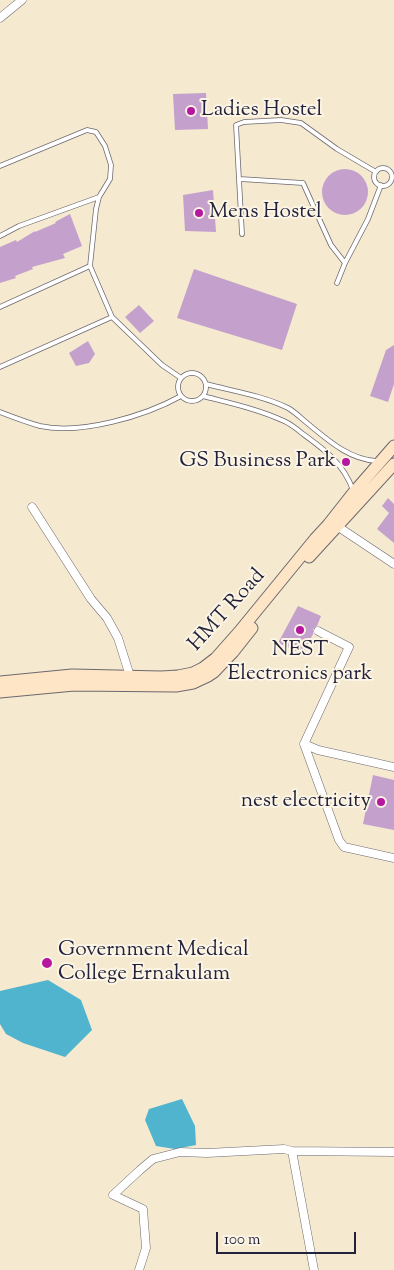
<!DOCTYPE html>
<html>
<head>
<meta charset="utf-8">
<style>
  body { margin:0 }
  #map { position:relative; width:394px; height:1270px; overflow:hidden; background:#f5e9d0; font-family:"Sorts Mill Goudy",serif }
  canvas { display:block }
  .scale { position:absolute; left:216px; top:1232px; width:140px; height:22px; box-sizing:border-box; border:2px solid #22223b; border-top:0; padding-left:6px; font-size:15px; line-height:18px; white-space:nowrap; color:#22223b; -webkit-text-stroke:4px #fcf5e5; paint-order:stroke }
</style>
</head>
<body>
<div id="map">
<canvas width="394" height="1270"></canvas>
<div class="scale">100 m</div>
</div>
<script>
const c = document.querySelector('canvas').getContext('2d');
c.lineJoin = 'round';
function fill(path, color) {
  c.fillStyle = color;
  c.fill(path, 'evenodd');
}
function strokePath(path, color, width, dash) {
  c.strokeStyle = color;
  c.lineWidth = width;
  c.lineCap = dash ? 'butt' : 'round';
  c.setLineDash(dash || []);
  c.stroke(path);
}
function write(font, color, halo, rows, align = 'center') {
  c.font = font + ' "Sorts Mill Goudy",serif';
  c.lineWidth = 4;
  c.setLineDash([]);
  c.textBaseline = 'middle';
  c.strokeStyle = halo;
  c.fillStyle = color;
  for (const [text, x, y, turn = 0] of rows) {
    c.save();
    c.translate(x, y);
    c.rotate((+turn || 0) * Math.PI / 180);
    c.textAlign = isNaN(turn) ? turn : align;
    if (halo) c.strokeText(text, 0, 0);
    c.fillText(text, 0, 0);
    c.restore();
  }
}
fill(new Path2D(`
  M48,980l33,20 11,30 -27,27 -42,-14 -17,-9 -6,-10v-33z
  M182,1099l13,27 1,19 -21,4 -19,-3 -11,-26 4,-11z`), '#50b4cf');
fill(new Path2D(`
  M206,93l2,36 -33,1 -2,-36z
  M322 192a23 23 0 1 1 46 0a23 23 0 1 1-46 0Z
  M213,190l3,42 -31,-1 -2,-36z
  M70,214l12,32 -19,8 2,4 -33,9 1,2 -18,7 1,2 -16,5v-36l16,-7 1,2 18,-11v1l21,-9 -1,-1z
  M194,269l103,35 -15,46 -105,-32z
  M139,305l15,16 -14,12 -15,-16z
  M88,341l7,13 -6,9 -13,3 -7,-13z
  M394,345v39l-6,18 -18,-6 16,-46z
  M388,498l6,6v39l-17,-14 12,-16 -7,-7z
  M298,606l23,10 -4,10 -4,3v5l-10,20 -25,-11z
  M373,775l21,5v50l-31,-6z`), '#c3a1cc');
const service = new Path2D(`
  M0,166l87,-36 9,2 9,14 6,19 -1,14 -11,18 -3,12 -6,57 22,51 50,48 19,13
  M374 177a9 9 0 1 1 18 0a9 9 0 1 1-18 0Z
  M240,179l63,4 28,62 14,18
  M242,234l-6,-109 8,-3 37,-2 20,3 36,26 39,23
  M0,236l19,-10 80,-29
  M337,283l8,-20 23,-44 13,-34
  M0,307l90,-41
  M0,367l112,-50
  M178 387a14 14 0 1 1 28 0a14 14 0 1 1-28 0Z
  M206,384c27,7 58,12 82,24 7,4 13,10 19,15 21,17 41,36 69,38
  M203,396c27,7 55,13 81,25 7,3 13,8 19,13 22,16 40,29 50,56
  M0,412c13,5 26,10 40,14 41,9 105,-10 141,-30`);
const minor = new Path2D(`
  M0,18l22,-18
  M32,507l59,92 16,19 11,20 12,38
  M337,526l57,38
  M318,631l31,16 -45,97 14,6 76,17
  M304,744l35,96 5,7 50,11
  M292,1151l22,119
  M139,1270l7,-22 -3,-39 -30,-14 27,-25 13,-11 27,-7 27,1 77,-4 8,2 102,1`);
const secondary = new Path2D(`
  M309,557l85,-93
  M0,682l72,-7 89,2 17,-1 15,-3 10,-5 13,-10 23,-26 76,-93 13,-14 26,-33 40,-46
  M0,692l74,-7 102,1 17,-3 15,-7 6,-4 19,-20 19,-24`);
strokePath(service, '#6c686f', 5.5);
strokePath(minor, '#6c686f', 9);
strokePath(secondary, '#6c686f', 13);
strokePath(service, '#fff', 4);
strokePath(minor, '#fff', 8);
strokePath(secondary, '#fde5c5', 11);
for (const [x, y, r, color] of [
  [191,111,5,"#b5179e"],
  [199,213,5,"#b5179e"],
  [346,462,5,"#b5179e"],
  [300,630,5,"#b5179e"],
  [381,802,5,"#b5179e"],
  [47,963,6,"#b5179e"]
]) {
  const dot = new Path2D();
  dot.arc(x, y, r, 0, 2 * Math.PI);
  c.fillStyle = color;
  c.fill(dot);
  strokePath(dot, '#fcf5e5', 2);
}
write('21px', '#22223b', '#fcf5e5', [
  ["Ladies Hostel",201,111],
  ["Mens Hostel",209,213],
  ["GS Business Park",336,462,"right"],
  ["NEST",300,651,"center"],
  ["Electronics park",300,675,"center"],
  ["nest electricity",371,802,"right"],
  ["Government Medical",58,951],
  ["College Ernakulam",58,975]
], 'left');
write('21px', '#22223b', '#fcf5e5', [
  ["HMT Road",228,611,-48]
]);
</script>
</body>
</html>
